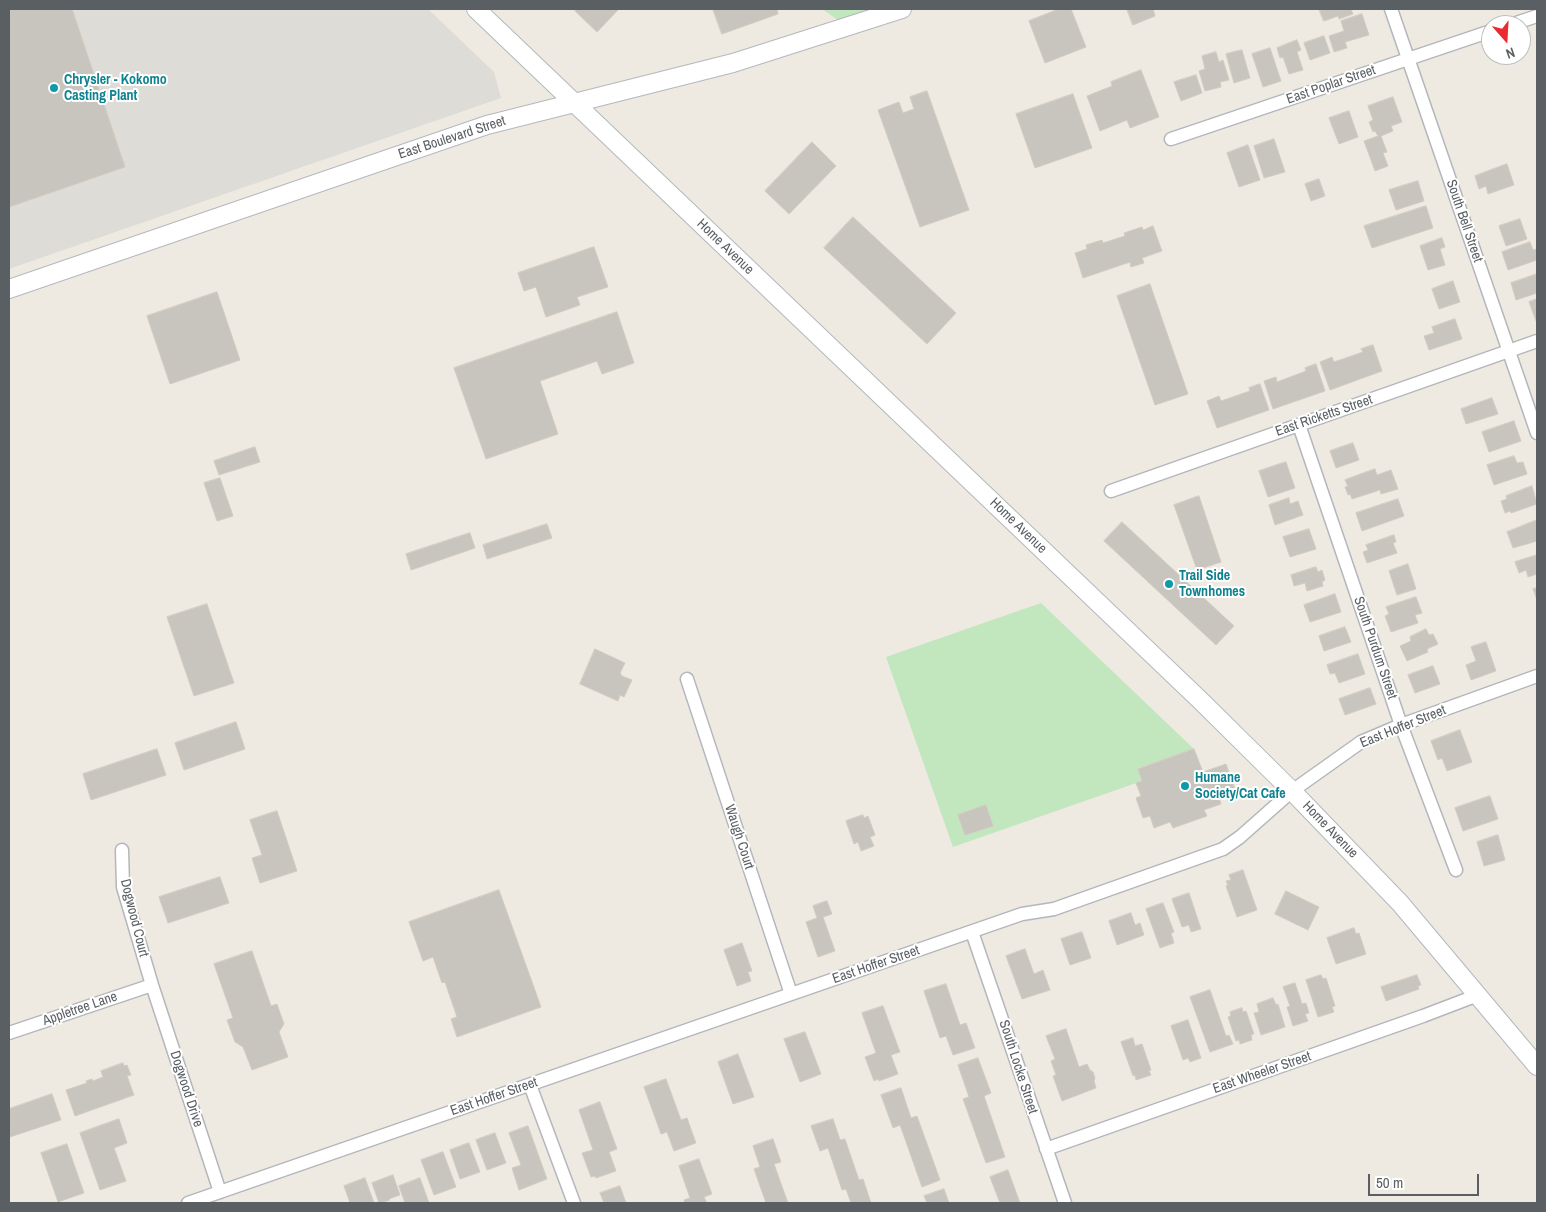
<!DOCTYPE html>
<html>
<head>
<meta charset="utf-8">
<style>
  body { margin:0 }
  #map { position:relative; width:1546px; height:1212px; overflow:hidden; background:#eeeae2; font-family:"Archivo Narrow",sans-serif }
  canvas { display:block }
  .frame { position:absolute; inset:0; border:10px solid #5a5f63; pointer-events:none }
  .north { position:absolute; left:1481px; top:15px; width:50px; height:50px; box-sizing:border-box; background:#fff; border:1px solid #bdbfc1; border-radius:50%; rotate:161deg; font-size:14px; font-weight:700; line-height:20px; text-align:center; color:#5a5f63 }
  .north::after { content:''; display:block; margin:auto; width:18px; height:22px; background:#ea2b2f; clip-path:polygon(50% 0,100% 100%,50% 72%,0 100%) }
  .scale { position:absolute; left:1368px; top:1174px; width:111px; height:22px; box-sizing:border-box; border:2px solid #5a5f63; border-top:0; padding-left:6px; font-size:15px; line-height:18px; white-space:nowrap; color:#5a5f63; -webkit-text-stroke:4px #fff; paint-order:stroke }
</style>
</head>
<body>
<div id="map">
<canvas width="1546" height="1212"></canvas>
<div class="frame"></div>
<div class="north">N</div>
<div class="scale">50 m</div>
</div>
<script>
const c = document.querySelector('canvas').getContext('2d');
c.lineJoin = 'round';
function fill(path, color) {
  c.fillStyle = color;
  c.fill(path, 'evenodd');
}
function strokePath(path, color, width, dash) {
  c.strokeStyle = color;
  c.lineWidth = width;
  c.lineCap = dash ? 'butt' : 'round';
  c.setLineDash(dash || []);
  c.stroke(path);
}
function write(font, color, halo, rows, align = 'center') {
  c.font = font + ' "Archivo Narrow",sans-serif';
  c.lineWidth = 4;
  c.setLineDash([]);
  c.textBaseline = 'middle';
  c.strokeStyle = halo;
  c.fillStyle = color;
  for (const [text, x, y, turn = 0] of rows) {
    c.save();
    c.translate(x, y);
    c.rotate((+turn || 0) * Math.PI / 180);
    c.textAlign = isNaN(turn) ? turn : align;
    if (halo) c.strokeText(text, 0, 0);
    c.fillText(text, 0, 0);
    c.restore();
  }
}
fill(new Path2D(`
  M9,9h419l66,63 7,26 -492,171z`), '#dedcd7');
fill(new Path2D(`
  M822,9h80l-54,18z
  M1041,603l153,146 -56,19 4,13 -189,66 -67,-190z`), '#c2e6be');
const building = new Path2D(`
  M9,9h63l53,158 -116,40z
  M577,9h42l-22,23 -22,-21z
  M713,9h64l1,5 -56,20z
  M1059,9h12l15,38 -41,16 -16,-42z
  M1127,9h26l2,7 -22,9z
  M1319,9h32l2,5 -14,5 -1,-3 -14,5z
  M1362,14l7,21 -24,7 2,6 -13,4 -5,-16 15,-5 -3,-10z
  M1324,36l6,17 -20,7 -6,-17z
  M1297,40l4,10 -4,2 6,18 -14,4 -6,-17 -3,1 -3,-10z
  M1270,48l11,33 -18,6 -11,-33z
  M1242,50l8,28 -16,5 -8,-29z
  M1216,52l3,10 4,-2 6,20 -9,2 1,5 -16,4 -6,-20 6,-2 -3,-13z
  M1141,70l18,47 -29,11 -3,-8 -27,11 -13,-35 25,-10 -1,-4z
  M1196,75l6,18 -21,8 -7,-19z
  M927,91l42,119 -49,17 -42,-117 21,-8 4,11 11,-4 -4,-12z
  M1073,94l19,54 -57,20 -19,-54z
  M1393,97l9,25 -11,4 2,5 -12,5 6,16 -4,1 5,13 -13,5 -11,-30 14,-5 -3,-5 -2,1 -4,-10 4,-2 -5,-14z
  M1349,111l9,26 -19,7 -10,-26z
  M1274,139l11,33 -21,6 -10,-32z
  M812,142l24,24 -47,48 -24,-23z
  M1248,145l12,35 -21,7 -12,-34z
  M1507,164l7,21 -26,9 -2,-8 -7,3 -4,-13z
  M1319,179l6,17 -14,5 -6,-17z
  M1418,181l6,20 -28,9 -7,-20z
  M1426,206l7,22 -61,20 -8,-22z
  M853,217l103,96 -29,31 -103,-96z
  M1520,219l7,20 -21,7 -7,-20z
  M1153,226l9,25 -20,7 2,5 -13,4 -1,-5 -47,16 -8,-25 12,-4 -1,-4 16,-5 1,3 22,-7 -1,-3 18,-6 1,3z
  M1442,238l3,9 -5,2 5,16 -17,5 -8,-24z
  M1530,242l3,8 4,-1v11l-29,10 -6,-18z
  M594,247l14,40 -31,10 3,8 -34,12 -10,-30 -12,4 -6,-18z
  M1537,274v19l-21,7 -5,-17z
  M1453,281l7,21 -21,7 -7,-20z
  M1150,284l38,110 -33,11 -38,-109z
  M217,292l23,68 -70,24 -23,-68z
  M1537,299v21l-1,1 -7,-19z
  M617,312l17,51 -32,11 -5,-13 -57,20 18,53 -72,25 -32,-91z
  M1455,319l7,20 -33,11 -5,-14 10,-3 -2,-6z
  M1373,345l9,26 -52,19 -10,-28 12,-5 2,5 29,-10 -2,-3z
  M1316,364l9,27 -52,18 -9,-28 12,-4 1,5 29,-11 -1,-3z
  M1260,384l9,26 -52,18 -10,-27 12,-5 2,5 29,-10 -1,-3z
  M1492,398l6,16 -32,10 -5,-15z
  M1514,421l7,20 -32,11 -7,-20z
  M1353,443l6,17 -23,8 -6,-17z
  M255,447l5,15 -41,13 -5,-14z
  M1514,456l3,7 6,-1 4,12 -33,11 -7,-20z
  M1286,462l9,26 -27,9 -9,-26z
  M1375,469l2,6 14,-5 7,19 -17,5 -1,-4 -28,9 -2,-5 -2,1 -3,-8 3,-1 -3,-6z
  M220,478l13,38 -16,5 -13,-38z
  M1532,486l5,18 -26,9 -1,-2 -5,2 -4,-12 6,-2 -1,-3z
  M1199,496l22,66 -24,8 -23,-65z
  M1289,498l1,6 8,-3 5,14 -28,10 -6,-20z
  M1398,499l6,17 -42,15 -6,-18z
  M1537,520v21l-24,7 -6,-16z
  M1122,522l112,104 -18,19 -112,-104z
  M547,524l5,14 -65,21 -4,-14z
  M1309,529l7,20 -26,8 -7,-20z
  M470,533l5,15 -64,22 -5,-16z
  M1394,535l2,7 -3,1 4,10 -30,10 -4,-11 5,-2 -2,-5z
  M1537,555v19l-9,3 -2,-7 -7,3 -4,-11z
  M1408,564l8,25 -19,6 -8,-24z
  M1316,567l2,5 4,-2 3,10 -3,2 1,4 -16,5 -2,-8 -11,3 -3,-11z
  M1537,588v12l-4,-11z
  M1335,594l6,18 -31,10 -6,-17z
  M1416,597l6,16 -7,2 3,8 -27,9 -6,-16 4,-2 -3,-7z
  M207,604l27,79 -40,13 -27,-79z
  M1345,627l6,15 -27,9 -5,-15z
  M1426,629l3,6 4,-1 5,10 -11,5 1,3 -21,9 -7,-15 11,-5 -1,-4z
  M1486,642l10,29 -25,9 -5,-15 10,-4 -5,-14z
  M595,649l30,14 -5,10 2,3 10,4 -8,17 -4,-2 -2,6 -38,-17z
  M1358,654l7,20 -26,9 -4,-10 -5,1 -3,-9z
  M1433,666l7,18 -25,9 -7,-18z
  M1370,688l6,16 -31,11 -6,-16z
  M236,722l9,27 -61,21 -9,-27z
  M1460,730l12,32 -25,9 -5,-13 -4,2 -7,-19z
  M157,749l9,26 -75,25 -8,-26z
  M1194,749l9,23 23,-8 9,25 -17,6 3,9 -17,6 3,6 -34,12 -3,-6 -16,6 -4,-12 -7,2 -7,-20 5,-2 -5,-13 6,-2 -4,-12z
  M1490,796l8,23 -35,12 -8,-23z
  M986,805l7,21 -28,9 -7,-20z
  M277,811l20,60 -37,12 -8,-25 10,-3 -12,-35z
  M863,815l1,3 4,-2 7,19 -5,2 4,9 -13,5 -3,-9 -4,2 -8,-23z
  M1498,835l7,25 -21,6 -7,-24z
  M1243,870l14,40 -20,7 -11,-31 2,-1 -2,-4 5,-1 -2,-5z
  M220,877l9,26 -61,20 -9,-26z
  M499,890l42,117 -84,30 -6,-18 6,-2 -12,-35 -3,1 -9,-26 -10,4 -14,-39z
  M1286,891l33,16 -11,23 -33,-16z
  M1189,893l12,36 -10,3 -2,-7 -7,2 -10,-28z
  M827,901l5,13 -9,3 12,34 -17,6 -12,-35 11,-4 -4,-12z
  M1163,903l11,29 -3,1 3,10 -14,5 -14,-39z
  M1131,913l4,12 5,-2 4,12 -27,10 -8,-24z
  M1354,928l2,6 3,-1 7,21 -30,10 -9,-26z
  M1082,932l9,26 -21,7 -9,-26z
  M742,943l10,28 -4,1 3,9 -14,5 -13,-36z
  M1025,949l9,25 9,-4 7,20 -28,9 -16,-43z
  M252,951l19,55 6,-2 7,20 -5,8 9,25 -36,13 -9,-23 -8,-5 -8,-22 6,-2 -19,-54z
  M1321,975l2,4 3,-1 9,28 -3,1 2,5 -16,5 -12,-37z
  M1417,975l4,10 -3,1 1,3 -33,12 -5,-14z
  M1295,983l7,21 4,-1 3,10 -4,1 3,7 -15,5 -6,-19 3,-1 -7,-19z
  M946,984l14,41 6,-2 9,25 -22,7 -7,-19 -6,2 -16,-47z
  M1210,990l16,46 3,-1 4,9 -23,8 -20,-55z
  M1273,998l3,7 2,-1 7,23 -24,8 -7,-22 5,-1 -2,-8z
  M883,1006l17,46 -9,3 7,19 -19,7 -1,-2 -4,2 -9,-24 11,-4 -14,-40z
  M1242,1008l1,4 3,-1 8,23 -3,1 1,5 -12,4 -1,-4 -3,1 -8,-24 3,-1 -1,-4z
  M1188,1020l13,38 -11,4 -2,-4 -5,2 -12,-34z
  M1066,1029l13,38 8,-3 3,6 3,2 2,6 -1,3 2,7 -34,13 -9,-25 3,-1 -5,-14 4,-2 -9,-23z
  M805,1032l16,42 -21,8 -16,-43z
  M1133,1038l2,8 7,-2 9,26 -2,1 2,4 -15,5 -1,-5 -2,1 -12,-34z
  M738,1054l16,43 -21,7 -15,-42z
  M978,1058l13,35 -7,3 21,61 -19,6 -23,-64 6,-2 -11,-32z
  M123,1063l1,3 3,-1 4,10 -4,1 7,19 -59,21 -9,-26 21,-7 -1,-2 6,-2 1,2 10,-4 -2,-6z
  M666,1079l15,41 6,-2 9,25 -22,8 -7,-19 -6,2 -17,-47z
  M901,1088l10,30 6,-2 23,64 -18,7 -22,-62 -7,3 -12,-33z
  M52,1094l9,26 -51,17 -1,-5v-23z
  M600,1102l17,47 -8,3 7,19 -20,7 -1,-2 -4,1 -9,-24 11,-3 -14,-40z
  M119,1119l8,24 -13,5 12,33 -26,9 -20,-57z
  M833,1119l7,21 5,-1 14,41 4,-1 8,24h-20l-5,-14 -4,1 -14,-42 -8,3 -9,-25z
  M528,1126l19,53 -28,11 -7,-22 9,-3 -12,-32z
  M495,1133l11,30 -19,7 -11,-30z
  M773,1139l8,23 -7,2 14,39h-22l-12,-34 6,-2 -7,-21z
  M469,1143l11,29 -20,7 -10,-29z
  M67,1144l17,49 -26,9 -17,-49z
  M443,1152l13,35 -22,8 -13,-35z
  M699,1159l13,35 -8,3 3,6h-22l-1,-3 6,-2 -11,-32z
  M1008,1170l12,33h-20l-10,-26z
  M393,1175l7,20 -11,4 1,1 -11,3 -7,-20z
  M365,1178l9,25h-24l-6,-17z
  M420,1178l9,25h-24l-6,-17z
  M620,1186l6,17h-22l-4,-10z
  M944,1189l5,14h-22l-3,-7z`);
fill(building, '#c8c5bf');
strokePath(building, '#d2cbc0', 1);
const minor = new Path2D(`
  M1391,9l146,424
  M1510,25l27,-9
  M1171,139l320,-108
  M1299,425l102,300 55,145
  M1111,491l426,-150
  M687,679l104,315
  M122,850l1,37 29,98 68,207
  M972,932l93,271
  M9,1033l143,-48
  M530,1085l44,118
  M1046,1149l377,-133 55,-21
  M188,1203l834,-289 32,-5 169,-60 17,-12 52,-46 69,-49 40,-17 136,-49`);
const secondary = new Path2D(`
  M476,9l725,692 91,90 108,112 137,163
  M9,289l478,-164 246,-62 169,-54`);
strokePath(minor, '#b3b6ba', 15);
strokePath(secondary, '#b4b8bd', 20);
strokePath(minor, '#fff', 12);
strokePath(secondary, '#fff', 18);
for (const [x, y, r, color] of [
  [54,88,5,"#0f9aa8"],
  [1169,584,5,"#0f9aa8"],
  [1185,786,5,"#0f9aa8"]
]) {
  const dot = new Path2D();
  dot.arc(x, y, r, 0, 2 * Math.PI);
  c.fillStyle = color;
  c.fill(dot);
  strokePath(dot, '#fff', 2);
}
write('bold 14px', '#0d838f', '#fff', [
  ["Chrysler - Kokomo",64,80],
  ["Casting Plant",64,96],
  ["Trail Side",1179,576],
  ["Townhomes",1179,592],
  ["Humane",1195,778],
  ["Society/Cat Cafe",1195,794]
], 'left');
write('14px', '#5a5f63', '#fff', [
  ["East Poplar Street",1331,85,-19],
  ["East Boulevard Street",452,138,-18],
  ["South Bell Street",1464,221,71],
  ["Home Avenue",725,247,44],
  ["East Ricketts Street",1324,416,-19],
  ["Home Avenue",1018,526,44],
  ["South Purdum Street",1375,648,71],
  ["East Hoffer Street",1403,727,-22],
  ["Home Avenue",1330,830,46],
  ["Waugh Court",739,837,72],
  ["Dogwood Court",134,918,76],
  ["East Hoffer Street",876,965,-19],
  ["Appletree Lane",80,1009,-19],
  ["South Locke Street",1018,1067,72],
  ["East Wheeler Street",1262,1073,-19],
  ["Dogwood Drive",186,1089,72],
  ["East Hoffer Street",494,1097,-19]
]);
</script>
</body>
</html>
